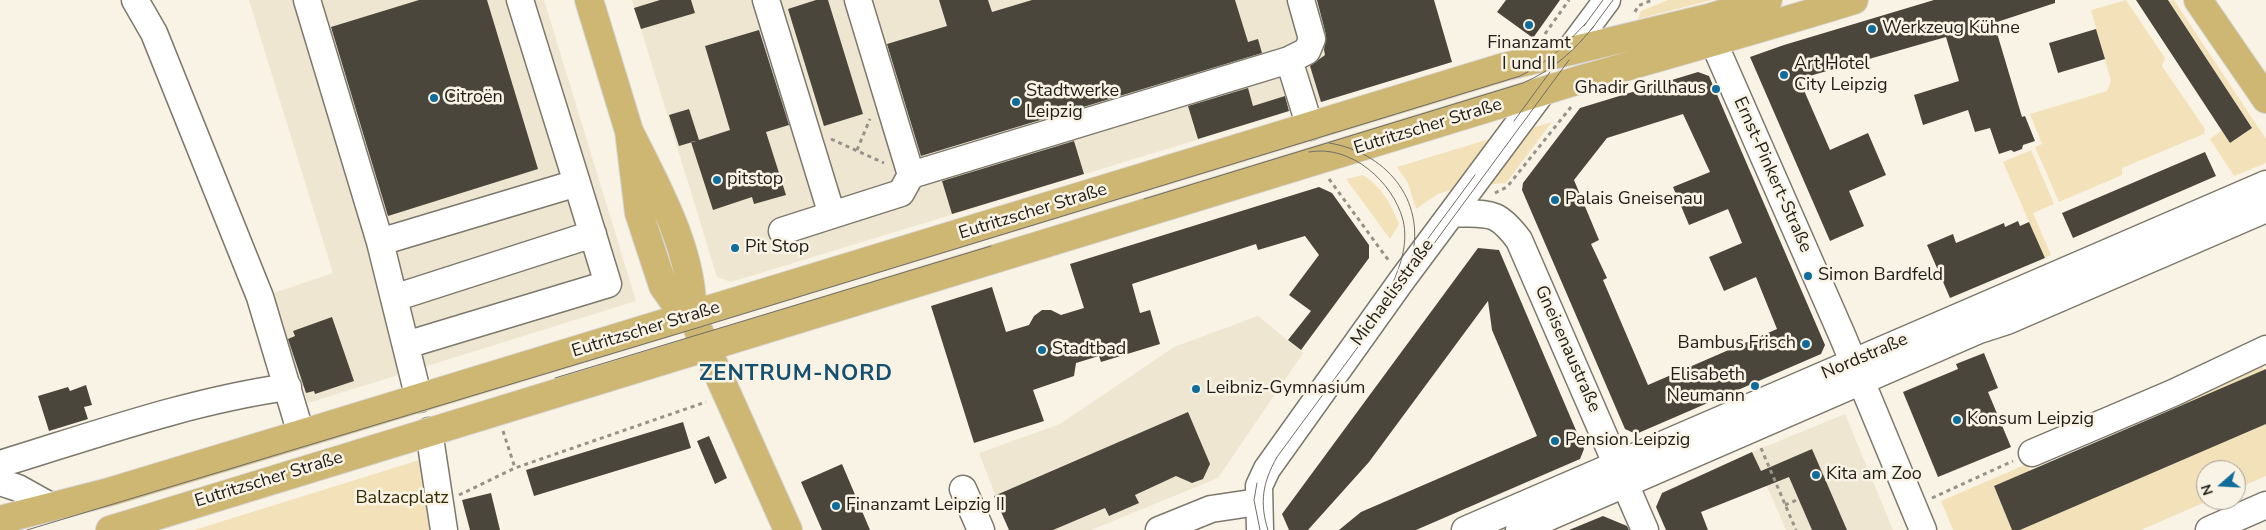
<!DOCTYPE html>
<html>
<head>
<meta charset="utf-8">
<style>
  body { margin:0 }
  #map { position:relative; width:2266px; height:530px; overflow:hidden; background:#f9f3e5; font-family:"Nunito Sans",sans-serif }
  canvas { display:block }
  .north { position:absolute; left:2196px; top:460px; width:50px; height:50px; box-sizing:border-box; background:#f9f3e5; border:1px solid #a29e93; border-radius:50%; rotate:251deg; font-size:14px; font-weight:700; line-height:20px; text-align:center; color:#201e19 }
  .north::after { content:''; display:block; margin:auto; width:18px; height:22px; background:#0f6c9b; clip-path:polygon(50% 0,100% 100%,50% 72%,0 100%) }
</style>
</head>
<body>
<div id="map">
<canvas width="2266" height="530"></canvas>
<div class="north">N</div>
</div>
<script>
const c = document.querySelector('canvas').getContext('2d');
c.lineJoin = 'round';
function fill(path, color) {
  c.fillStyle = color;
  c.fill(path, 'evenodd');
}
function strokePath(path, color, width, dash) {
  c.strokeStyle = color;
  c.lineWidth = width;
  c.lineCap = dash ? 'butt' : 'round';
  c.setLineDash(dash || []);
  c.stroke(path);
}
function write(font, color, halo, rows, align = 'center') {
  c.font = font + ' "Nunito Sans",sans-serif';
  c.lineWidth = 5;
  c.setLineDash([]);
  c.textBaseline = 'middle';
  c.strokeStyle = halo;
  c.fillStyle = color;
  for (const [text, x, y, turn = 0] of rows) {
    c.save();
    c.translate(x, y);
    c.rotate((+turn || 0) * Math.PI / 180);
    c.textAlign = isNaN(turn) ? turn : align;
    if (halo) c.strokeText(text, 0, 0);
    c.fillText(text, 0, 0);
    c.restore();
  }
}
fill(new Path2D(`
  M249,0h295l92,301 -328,102 -37,-109 62,-21z
  M632,0h802l18,62 -721,220 -14,-5z
  M1258,316l45,37 -85,125 -127,52h-82l-30,-77 81,-29 114,-77z
  M1845,414l48,116h-107l-34,-78z`), '#eee6d1');
fill(new Path2D(`
  M1668,0h44l-74,19 3,-8z
  M2126,0l39,58 -3,8 43,63 -1,5 -82,34v7l-63,27 -24,-55 7,-3 -12,-30 77,-23 4,-10 -20,-71z
  M2174,0l92,139v24l-32,13 -24,-37 12,-9 8,13 22,-15 -83,-127z
  M1552,122l-46,61 -22,2 41,-55z
  M1496,137l-35,50 -23,7 -22,15 -8,-26 -11,-16z
  M2031,150l23,54 -21,9 18,42 -6,3 -42,-96z
  M1363,175c19,12 28,29 36,49l-9,15 -44,-60z
  M2261,362l3,8 -82,36 -4,-8z
  M2266,424v52l-30,13v-19h-30v30h4l-69,30h-121z
  M426,458l13,72h-245z
  M2027,464l3,7 -36,15 18,44h-59l-12,-29z`), '#f3e2b9');
fill(new Path2D(`
  M419,0h68l51,169 -150,47 -57,-189z
  M660,0h31l4,13 -54,16 -7,-21z
  M816,0h12l35,114 -39,12 -36,-117z
  M939,0h49l4,12 40,-12h203l13,42 10,-3 4,14 -341,103 -34,-112 60,-18z
  M1317,0h117l18,62 -131,40 -11,-36 15,-11 -1,-5 2,-15z
  M1506,0h54l-27,38 -36,-26z
  M1934,0h121v3l-61,20 28,94 3,-1 10,25 -12,4 -1,4 -8,3 -3,-2 -12,4 -9,-26 -15,4 -7,-22 -45,15 -9,-30 45,-14 -13,-44 -147,42 31,71 38,-17 18,42 -37,16 15,35 -34,15 -80,-184 34,-12z
  M2136,0h32l84,128 -22,15z
  M2096,29l9,30 -47,14 -9,-30z
  M759,30l30,95 -23,7 20,63 -32,9 -2,-7 -39,13 -22,-68 5,-1 -17,5 -10,-31 20,-6 10,31 31,-10 -25,-84z
  M1698,72l11,4 116,269 -4,9 -185,80 -11,-5 -103,-239 1,-7 57,-75zM1683,114l27,58 -37,15 16,38 39,-16 14,34 -33,14 15,34 32,-14 21,52 -129,56 -45,-105 4,-2 -16,-34 8,-4 -25,-60 33,-42z
  M1248,88l5,18 32,-10 4,15 -91,28 -10,-33z
  M1074,141l10,33 -132,40 -10,-33z
  M2205,152l11,24 -143,62 -11,-25z
  M1319,187l13,6 37,52v13l-68,92 -13,-10 23,-29 -22,-16 30,-40 -14,-19 -47,14 -2,-6 -124,40 8,29 10,-3 10,34 -59,18 -2,-6 -23,7 -2,13 -41,14 11,31 -70,22 -43,-137 61,-19 14,45 23,-7 5,-9 8,-6h9l10,5 23,-7 -14,-44z
  M2018,221l2,5 9,-4 16,36 -95,40 -23,-53 26,-11 3,9 48,-20 1,4z
  M1478,248l21,2 85,199 -4,10 -164,71h-77l22,-18 176,-76 -45,-106 -4,-29 -119,161 -61,68h-19l-7,-16z
  M332,317l22,64 -39,13 -1,-3 -8,2 -18,-54 7,-3 -2,-5z
  M1984,353l14,35 -10,4 23,55 -73,30 -35,-85 55,-23 -2,-5z
  M2266,369v55l-246,106h-8l-18,-44z
  M86,385l6,20 -8,2 4,12 -39,12 -11,-35 30,-9 2,4z
  M1188,412l22,52 -7,15 -11,4 -16,-7 -41,19 4,8 -30,13 -4,-8 -52,22h-44l-15,-34z
  M683,422l8,26 -157,48 -8,-26z
  M709,436l18,42 -12,6 -18,-43z
  M1812,449l35,81h-35l-23,-53 -88,35 7,18h-42l-10,-23 6,-14 90,-41 9,19z
  M842,464l28,66h-48l-21,-48z
  M491,493l9,37h-30l-8,-30z
  M1603,516l24,10 2,4h-60z`), '#4a463b');
const minor = new Path2D(`
  M135,0l19,33 106,264 41,137
  M307,0l73,242
  M766,0l66,215 69,-22 10,-18 378,-115
  M858,0l53,175
  M1301,0l11,39 -5,12 -18,9 21,67
  M1713,41l129,294 81,195
  M1569,51l38,-51
  M1452,213c36,2 43,-5 67,27l126,290
  M782,231l50,-16
  M394,298l199,-64
  M406,345l202,-61 -31,-101
  M419,399l-39,-157 197,-59 -57,-183
  M429,431l15,99
  M2032,453l141,-60 93,-44
  M0,464c95,-29 189,-63 288,-77
  M0,482l18,6 34,19
  M963,489l18,41
  M1159,530l52,-21 47,-7
  M1260,530l-1,-44 8,-17 135,-189 140,-188
  M1465,530l801,-346
  M1519,530l460,-200 28,-9 259,-112
  M2209,530l57,-25`);
const major = new Path2D(`
  M589,0l40,131 10,82 24,73 12,17 17,13
  M2198,0l68,99
  M629,131c27,54 66,123 63,185l96,214
  M0,520l109,-28 192,-58 1203,-367 208,-50 56,-17
  M110,530l1469,-450c92,-26 184,-52 275,-80`);
strokePath(minor, '#7d786c', 29);
strokePath(major, '#d7d6d6', 30);
strokePath(new Path2D(`
  M1635,12l3,-6 14,-6
  M1545,34l24,-34
  M831,139l53,24
  M857,150l13,-31
  M1329,179l60,82
  M1495,193l12,-6 64,-80
  M503,431l12,37
  M1761,448l35,82
  M459,495l56,-27 191,-66
  M1932,498l81,-37
  M1785,505l14,-6`), '#969288', 3, [4, 4]);
strokePath(minor, '#fff', 26);
strokePath(major, '#cdb773', 28);
strokePath(new Path2D(`
  M1584,26l19,-26
  M1591,30l22,-30
  M1514,121l36,-49
  M1329,143c56,9 97,56 83,114
  M1309,152c42,-8 84,30 94,68 6,25 -4,50 -14,71
  M1144,199l379,-116c30,-13 51,-32 71,-57
  M1409,264l66,-89
  M555,378l436,-132
  M1257,483l-3,17 6,30
  M27,530l670,-202 823,-252c29,-14 45,-31 67,-54
  M1268,530c-9,-28 -5,-48 9,-73l292,-397`), '#716e65', 1);
for (const [x, y, r, color] of [
  [1529,25,5,"#0f6c9b"],
  [1872,29,5,"#0f6c9b"],
  [1784,75,5,"#0f6c9b"],
  [1716,89,5,"#0f6c9b"],
  [434,98,5,"#0f6c9b"],
  [1016,102,5,"#0f6c9b"],
  [717,180,5,"#0f6c9b"],
  [1555,200,5,"#0f6c9b"],
  [735,248,5,"#0f6c9b"],
  [1808,276,5,"#0f6c9b"],
  [1806,344,5,"#0f6c9b"],
  [1042,350,5,"#0f6c9b"],
  [1755,386,5,"#0f6c9b"],
  [1196,389,5,"#0f6c9b"],
  [1957,420,5,"#0f6c9b"],
  [1555,441,5,"#0f6c9b"],
  [1816,475,5,"#0f6c9b"],
  [836,506,5,"#0f6c9b"]
]) {
  const dot = new Path2D();
  dot.arc(x, y, r, 0, 2 * Math.PI);
  c.fillStyle = color;
  c.fill(dot);
  strokePath(dot, '#f9f3e5', 2);
}
write('18px', '#201e19', '#f9f3e5', [
  ["Werkzeug Kühne",1882,29],
  ["Finanzamt",1529,44,"center"],
  ["I und II",1529,65,"center"],
  ["Art Hotel",1794,65],
  ["City Leipzig",1794,86],
  ["Ghadir Grillhaus",1706,89,"right"],
  ["Stadtwerke",1026,92],
  ["Leipzig",1026,113],
  ["Citroën",444,98],
  ["pitstop",727,180],
  ["Palais Gneisenau",1565,200],
  ["Pit Stop",745,248],
  ["Simon Bardfeld",1818,276],
  ["Bambus Frisch",1796,344,"right"],
  ["Stadtbad",1052,350],
  ["Elisabeth",1745,376,"right"],
  ["Neumann",1745,397,"right"],
  ["Leibniz-Gymnasium",1206,389],
  ["Konsum Leipzig",1967,420],
  ["Pension Leipzig",1565,441],
  ["Kita am Zoo",1826,475],
  ["Finanzamt Leipzig II",846,506]
], 'left');
write('18px', '#201e19', '#f9f3e5', [
  ["Eutritzscher Straße",1428,127,-17],
  ["Ernst-Pinkert-Straße",1772,175,66],
  ["Eutritzscher Straße",1033,212,-17],
  ["Michaelisstraße",1393,293,-54],
  ["Eutritzscher Straße",646,330,-17],
  ["Gneisenaustraße",1567,349,66],
  ["Nordstraße",1865,357,-23],
  ["Eutritzscher Straße",269,480,-17]
]);
write('18px', '#362902', '#f9f3e5', [
  ["Balzacplatz",402,499]
]);
c.letterSpacing = '1px';
write('bold 22px', '#165071', '#f9f3e5', [
  ["ZENTRUM-NORD",796,375]
]);
c.letterSpacing = '0px';
</script>
</body>
</html>
